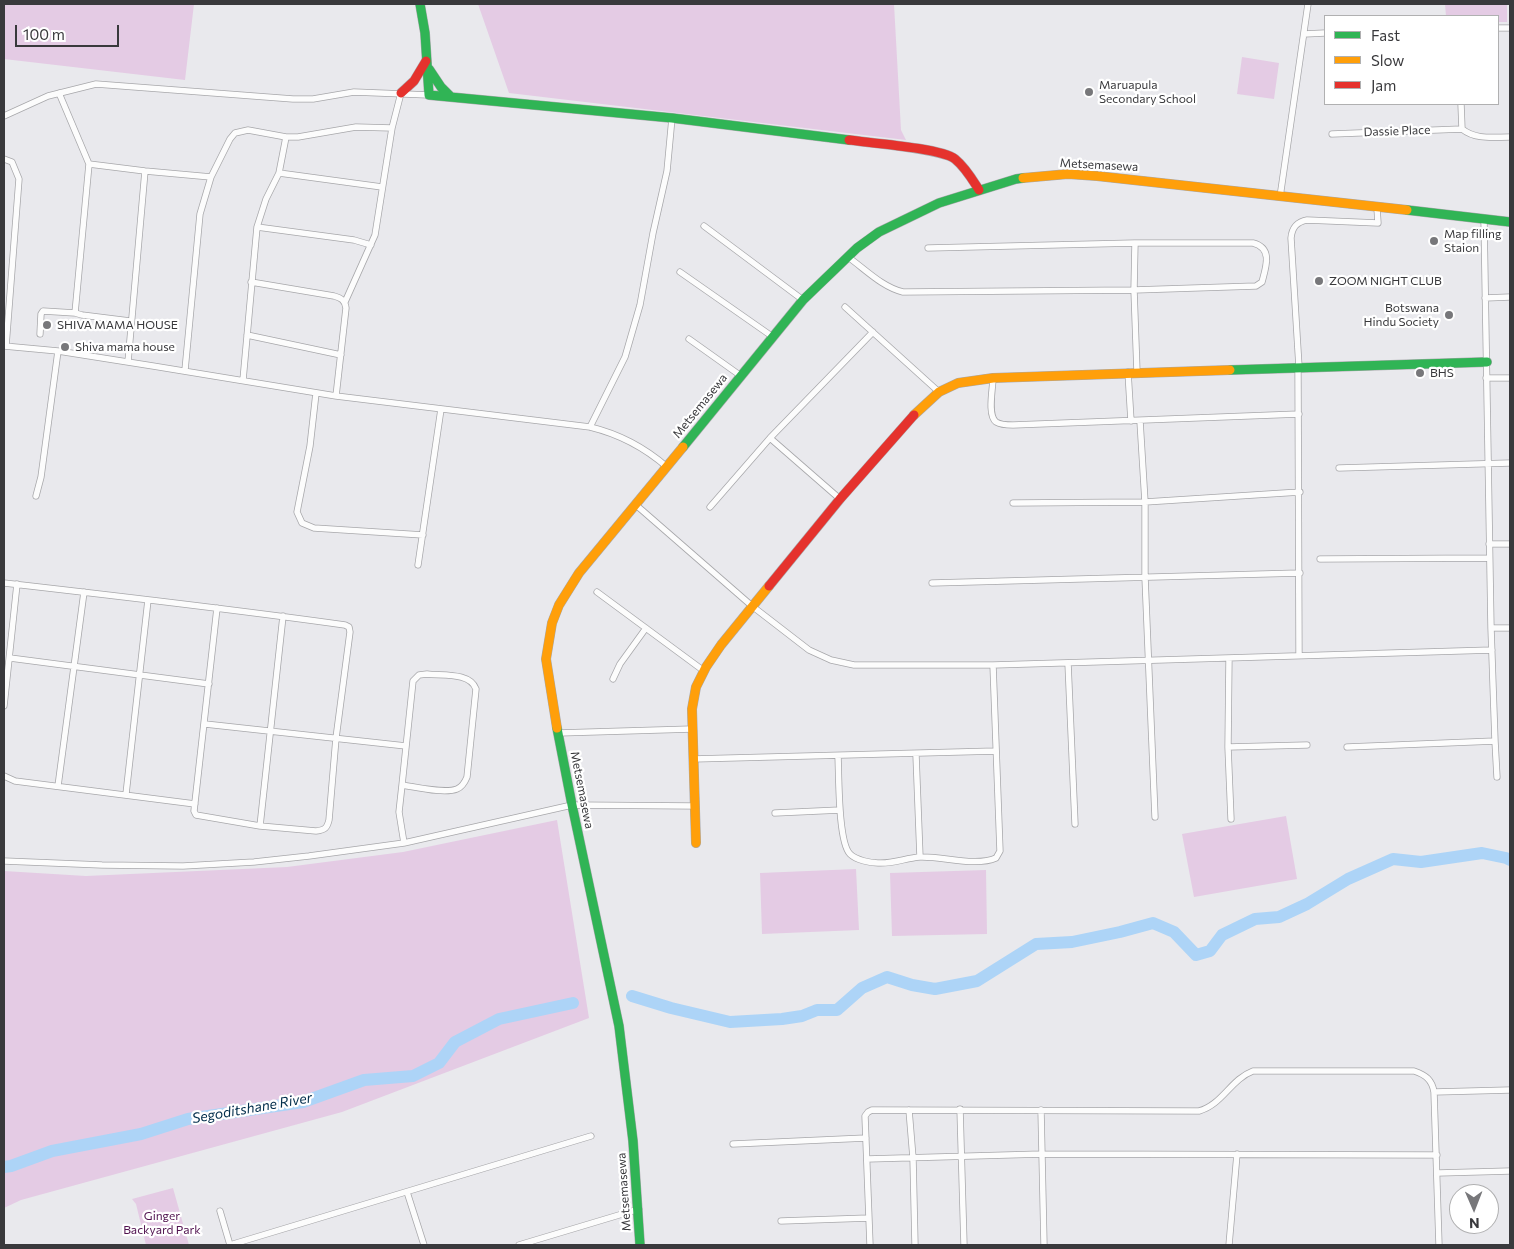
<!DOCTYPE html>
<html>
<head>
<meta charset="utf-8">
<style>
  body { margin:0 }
  #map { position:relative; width:1514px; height:1249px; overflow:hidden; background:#e9e9ed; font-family:Commissioner,sans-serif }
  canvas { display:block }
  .frame { position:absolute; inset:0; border:5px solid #39393c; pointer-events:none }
  .legend { position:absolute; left:1324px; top:15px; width:175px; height:90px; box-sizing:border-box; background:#fff; border:1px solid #b0b0b1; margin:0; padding:6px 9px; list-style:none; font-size:15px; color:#39393c }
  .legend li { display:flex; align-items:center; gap:10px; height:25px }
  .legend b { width:25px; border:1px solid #b0b0b1 }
  .north { position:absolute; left:1449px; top:1184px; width:50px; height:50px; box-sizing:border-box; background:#fff; border:1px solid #b0b0b1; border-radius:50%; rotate:179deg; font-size:14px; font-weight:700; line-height:20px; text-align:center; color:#39393c }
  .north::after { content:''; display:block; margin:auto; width:18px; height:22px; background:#77777a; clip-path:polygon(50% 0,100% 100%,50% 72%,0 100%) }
  .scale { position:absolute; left:15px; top:25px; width:104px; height:22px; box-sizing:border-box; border:2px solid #39393c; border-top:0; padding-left:6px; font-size:15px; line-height:18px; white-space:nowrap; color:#39393c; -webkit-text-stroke:4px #fff; paint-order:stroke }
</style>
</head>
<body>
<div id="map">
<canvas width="1514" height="1249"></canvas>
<div class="frame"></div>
<ul class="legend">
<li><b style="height:6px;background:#30b455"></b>Fast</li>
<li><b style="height:6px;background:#ff9f0a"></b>Slow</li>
<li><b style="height:6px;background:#e5322d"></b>Jam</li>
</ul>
<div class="north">N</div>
<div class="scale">100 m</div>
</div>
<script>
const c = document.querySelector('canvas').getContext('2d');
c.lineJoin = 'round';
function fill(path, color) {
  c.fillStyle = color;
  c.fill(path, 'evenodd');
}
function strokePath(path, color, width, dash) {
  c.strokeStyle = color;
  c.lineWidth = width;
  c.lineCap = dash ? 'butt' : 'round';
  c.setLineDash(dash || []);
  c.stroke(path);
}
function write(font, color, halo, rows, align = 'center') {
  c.font = font + ' Commissioner,sans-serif';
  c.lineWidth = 4.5;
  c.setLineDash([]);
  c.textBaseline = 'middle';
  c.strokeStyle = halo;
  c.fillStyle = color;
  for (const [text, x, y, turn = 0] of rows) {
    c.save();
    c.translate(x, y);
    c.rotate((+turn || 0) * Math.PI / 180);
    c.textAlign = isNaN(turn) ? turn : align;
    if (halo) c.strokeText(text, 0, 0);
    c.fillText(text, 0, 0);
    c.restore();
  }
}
fill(new Path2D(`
  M4,4h190l-9,76 -181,-21z
  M478,4h416l7,126 5,10 -397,-47z
  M1445,4h62v18h-9v-6h-52z
  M1242,57l37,6 -5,36 -37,-5z
  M1286,816l11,63 -103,18 -12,-63z
  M557,820l32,198 -247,94 -321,88 -17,8v-337l82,5 201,-9 116,-15z
  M856,869l3,61 -97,4 -2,-61z
  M986,870l1,64 -95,2 -2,-63z
  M173,1188l16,57h-43l-10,-41 -4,-5z`), '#e4cbe4');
strokePath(new Path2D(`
  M632,996l39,12 59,14 52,-3 20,-3 15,-6h20l25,-22 25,-11 25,8 23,4 42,-8 59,-37 36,-2 48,-10 33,-9 21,9 22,23 14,-4 12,-16 33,-16 24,-2 28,-13 41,-25 45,-20 28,3 61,-9 24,5 4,2
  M4,1167l7,-1 41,-15 89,-17 47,-15 115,-17 61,-22 49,-4 26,-13 16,-21 44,-23 74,-16`), '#add4f7', 12);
const street = new Path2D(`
  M1498,28h12
  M1304,34l21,-1
  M59,93l30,71 -14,149 7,2 48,6
  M1461,104l1,25
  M4,116l44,-20 48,-12 197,15h20l41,-7 75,3
  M1462,129c14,11 31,8 48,8
  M1332,134l130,-5
  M4,159l8,3 7,17 -13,167
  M89,164l56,7 66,6
  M279,173l103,14
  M1280,197l28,-193
  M1484,219l7,409 4,113 2,36
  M704,226l99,74
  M257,227l97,13 17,5
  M1135,243l-1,47 3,82
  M848,257c17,12 34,30 55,35l231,-2 122,-4 6,-4c4,-15 11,-34 -9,-39h-118l-207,5
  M680,272l93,65
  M251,282l83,14c7,2 11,4 12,12l-10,88
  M1485,298l25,-1
  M345,302l30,-67 17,-107 9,-35
  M845,307l94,85
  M40,334l1,-20 2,-3 32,2
  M247,335l94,20
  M689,339l52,37
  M4,346l54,5 95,15 183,30 254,31c29,7 54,20 77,40
  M128,362l17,-191
  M1299,367l-8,-129c1,-10 5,-16 16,-18l71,3 -1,-15
  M1298,369l1,287
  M185,370l15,-156 11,-37 19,-38 5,-6 13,-3 38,7h12l58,-10 36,1
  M1128,372l3,49
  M993,378c0,10 -6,37 3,44 5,3 11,3 17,3l286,-11
  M1486,378h24
  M243,380l14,-153 9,-28 13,-26 7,-36
  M316,393l-6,53 -13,66 5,11 12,5 109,7
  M1140,421l5,81v75l10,240
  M590,427l35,-70 15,-52 13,-72 14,-62 5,-53
  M770,438l70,61
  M1339,468l171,-5
  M36,496l5,-19 17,-126
  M1013,503l132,-1 155,-10
  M636,505l116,101 57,44 22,10 23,5h139l499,-15
  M710,507l60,-69 103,-106
  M1489,544h21
  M1320,559l169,-1
  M418,565l23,-156
  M4,583c114,13 227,26 341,42l4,2 1,5 -14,106 -7,82c-2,8 -4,10 -13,11l-56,-5 -64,-11 -2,-4 23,-203
  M932,583l368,-10
  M597,592l107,79
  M1491,628h19
  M10,658l199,26
  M1229,658l-1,89 3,72
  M1068,663l7,161
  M427,674c15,2 43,-2 49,15l-9,88c-2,5 -5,10 -10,12 -13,5 -41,-2 -55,-4l11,-104 6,-6z
  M613,679l7,-15 26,-36
  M4,706l13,-122
  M205,724l201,22
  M558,733l134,-4
  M1228,747l79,-2
  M1347,747l148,-6
  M916,755l4,102
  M838,756c1,19 0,86 12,98 6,6 20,9 28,9 15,1 28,-5 42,-6 23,-1 55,10 76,1l4,-7 -7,-186
  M693,759l303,-8
  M4,776l11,5 180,23
  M402,785l-3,27 5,31
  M58,786l26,-194
  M126,794l22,-194
  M775,813l65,-3
  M260,826l23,-210
  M4,861l98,4 81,1 71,-4 55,-6 95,-13 168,-38 123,1
  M1434,1092l76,-2
  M960,1109l4,136
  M909,1110l4,48 2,87
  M1041,1110l3,135
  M733,1144l133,-6
  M867,1159l175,-5 395,1
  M1438,1173l72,-2
  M407,1192l17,53
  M220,1211l10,34
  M781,1221l88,-3
  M230,1245l361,-109
  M519,1245l120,-36
  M870,1245l-5,-129 3,-4 4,-2 327,1c23,-6 32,-32 54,-40h161c12,4 18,9 20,21l5,153
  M1229,1245l8,-91`);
const fast = new Path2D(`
  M420,4l5,29 4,62 243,23 177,22
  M429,69l12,18 10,10
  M1407,210l103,12
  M1230,370l257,-8
  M683,447l120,-147 54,-52 22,-16 60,-29 77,-24 7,-1
  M557,728l15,77 47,221 14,115 7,104`);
const slow = new Path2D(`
  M1023,178l45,-4 29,2 310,34
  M914,415l25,-23 19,-9 35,-5 237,-8
  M557,728l-11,-69 6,-36 7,-18 20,-32 104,-126
  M696,843l-4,-134 4,-22 10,-20 15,-22 48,-59`);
const jam = new Path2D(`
  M401,93l13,-12 12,-20
  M849,140c22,3 92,8 106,19 11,9 17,20 24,31
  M769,586l71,-87 74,-84`);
strokePath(street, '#a7a7aa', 7);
strokePath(fast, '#a7a7aa', 10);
strokePath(slow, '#a7a7aa', 10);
strokePath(jam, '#a7a7aa', 10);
strokePath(street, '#fcfcfc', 5.5);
strokePath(fast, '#30b455', 9);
strokePath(slow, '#ff9f0a', 9);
strokePath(jam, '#e5322d', 9);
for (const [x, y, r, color] of [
  [1089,92,5,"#77777a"],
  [1434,241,5,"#77777a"],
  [1319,281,5,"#77777a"],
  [1449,315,5,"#77777a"],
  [47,325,5,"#77777a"],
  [65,347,5,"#77777a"],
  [1420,373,5,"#77777a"]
]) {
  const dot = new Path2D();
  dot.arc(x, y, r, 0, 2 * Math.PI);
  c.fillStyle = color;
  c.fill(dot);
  strokePath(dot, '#fff', 2);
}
write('12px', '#39393c', '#fff', [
  ["Maruapula",1099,85],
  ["Secondary School",1099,99],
  ["Map filling",1444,234],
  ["Staion",1444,248],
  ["ZOOM NIGHT CLUB",1329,281],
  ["Botswana",1439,308,"right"],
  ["Hindu Society",1439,322,"right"],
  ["SHIVA MAMA HOUSE",57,325],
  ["Shiva mama house",75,347],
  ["BHS",1430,373]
], 'left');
write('12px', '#39393c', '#fff', [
  ["Dassie Place",1397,131,-2],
  ["Metsemasewa",1099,165,3],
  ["Metsemasewa",700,406,-51],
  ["Metsemasewa",582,790,79],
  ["Metsemasewa",624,1192,-94]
]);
write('12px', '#50124f', '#fff', [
  ["Ginger",162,1216],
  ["Backyard Park",162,1230]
]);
write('italic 14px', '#002d4b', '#fff', [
  ["Segoditshane River",252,1108,-10]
]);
</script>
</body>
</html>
